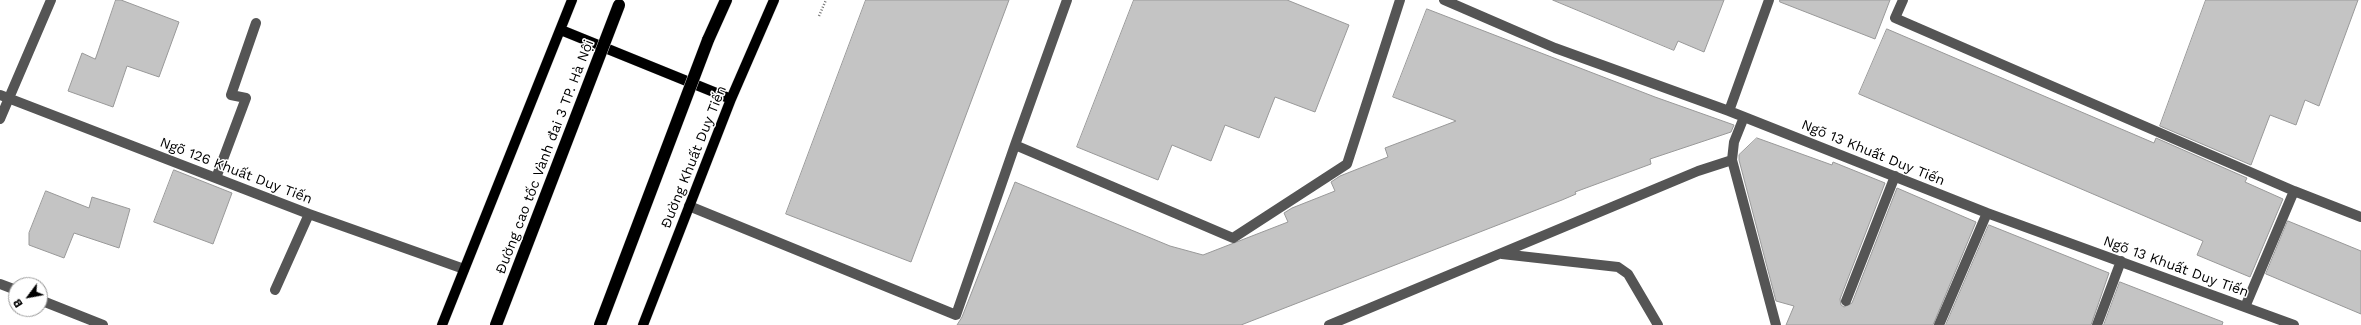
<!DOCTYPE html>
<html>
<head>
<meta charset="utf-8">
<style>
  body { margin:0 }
  #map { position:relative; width:2361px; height:325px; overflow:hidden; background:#fff; font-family:"Work Sans",sans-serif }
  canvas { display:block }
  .north { position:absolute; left:8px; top:277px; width:40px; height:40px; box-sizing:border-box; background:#fff; border:1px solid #999; border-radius:50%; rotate:238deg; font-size:11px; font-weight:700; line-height:16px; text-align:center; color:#000 }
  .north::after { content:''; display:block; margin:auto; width:14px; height:18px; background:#000; clip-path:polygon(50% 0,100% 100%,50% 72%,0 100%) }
</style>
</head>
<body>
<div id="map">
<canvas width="2361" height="325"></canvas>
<div class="north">B</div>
</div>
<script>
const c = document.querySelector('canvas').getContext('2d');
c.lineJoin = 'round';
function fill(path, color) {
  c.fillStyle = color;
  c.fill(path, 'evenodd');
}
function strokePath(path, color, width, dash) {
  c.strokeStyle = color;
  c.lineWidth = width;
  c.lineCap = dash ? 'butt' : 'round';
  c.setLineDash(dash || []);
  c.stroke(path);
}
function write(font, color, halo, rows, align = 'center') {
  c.font = font + ' "Work Sans",sans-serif';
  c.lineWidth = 3;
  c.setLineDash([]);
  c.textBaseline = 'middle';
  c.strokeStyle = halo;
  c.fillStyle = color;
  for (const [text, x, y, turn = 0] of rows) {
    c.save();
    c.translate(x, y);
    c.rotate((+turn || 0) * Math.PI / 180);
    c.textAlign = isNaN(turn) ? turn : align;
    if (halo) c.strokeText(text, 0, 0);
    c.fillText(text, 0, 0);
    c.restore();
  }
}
const building = new Path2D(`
  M116,0h5l58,22 -20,55 -32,-11 -14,41 -45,-16 14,-38 13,6z
  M866,0h143l-98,262 -125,-48z
  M1134,0h153l62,25 -34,87 -40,-15 -16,41 -34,-13 -14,36 -39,-16 -14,35 -81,-33z
  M1553,0h171l-20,52 -26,-11 -4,9z
  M1780,0h110l-15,39 -95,-37z
  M2206,0h152l-39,106 -14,-6 -9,25 -26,-10 -19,50 -91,-39z
  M1427,9l228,88 79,28 -3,7 -81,27 1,5 -76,28 1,2 -14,6 -321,125h-284l5,-8 53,-135 155,64 33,9 85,-33 -4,-9 8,-5 43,-17 -4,-9 9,-6 48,-19 -3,-9 71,-27 -63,-24z
  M1887,29l267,114 2,-5 91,40 -2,4 38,17 -33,78 -53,-22 6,-14 -344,-147z
  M1757,138l75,27 1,-3 52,21 -45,116 1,6 3,2 8,-4 45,-115 79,34 -43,103h-147l8,-19 -18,-5 -37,-141v-5z
  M174,170l58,23 -19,51 -59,-22z
  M46,191l43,17 3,-11 38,12 -11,39 -45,-15 -10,25 -35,-13v-12z
  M2288,221l73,30v63l-95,-40z
  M1989,225l120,48 -18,52h-145z
  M2120,282l103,40 -1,3h-118z`);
fill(building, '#c4c4c4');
strokePath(building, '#999', 1);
const major = new Path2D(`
  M561,30l170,69
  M442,325l130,-325
  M643,325l88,-226 43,-99`);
const highway = new Path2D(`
  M708,40l18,-40`);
strokePath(major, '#dbdbdb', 11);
strokePath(highway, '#dbdbdb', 13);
strokePath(new Path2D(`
  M819,16l7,-16`), '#777', 2.5, [1, 2]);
strokePath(new Path2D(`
  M1444,0l111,48 174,63 258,102 307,112
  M1903,0l-8,18 399,173
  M0,95l309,119 155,55
  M1729,111l40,-111
  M1744,117l-10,25 -2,18 44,165
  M0,119l51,-119
  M1015,145l52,-145
  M216,178l30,-80 -15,-3 25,-72
  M689,206l267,109 59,-170 218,93 114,-74 53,-164
  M1502,254l116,13 10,7 30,51
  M0,284l16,6
  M275,290l34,-76
  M40,300l63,25
  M1846,301l49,-125
  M2245,307l49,-116 67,26
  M1329,325l369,-154 34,-11
  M1939,325l48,-112
  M2097,325l24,-64`), '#555', 10);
strokePath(major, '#000', 10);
strokePath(highway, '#000', 12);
const highwayBridge = new Path2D(`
  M496,325l123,-320
  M600,325l108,-285`);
strokePath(highwayBridge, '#dbdbdb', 13, []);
strokePath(highwayBridge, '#000', 12);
write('14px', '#000', '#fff', [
  ["Ngõ 13 Khuất Duy Tiến",1873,153,22],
  ["Đường cao tốc Vành đai 3 TP. Hà Nội",545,157,-69],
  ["Đường Khuất Duy Tiến",694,157,-68],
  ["Ngõ 126 Khuất Duy Tiến",236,171,21],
  ["Ngõ 13 Khuất Duy Tiến",2176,267,20]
]);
</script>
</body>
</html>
